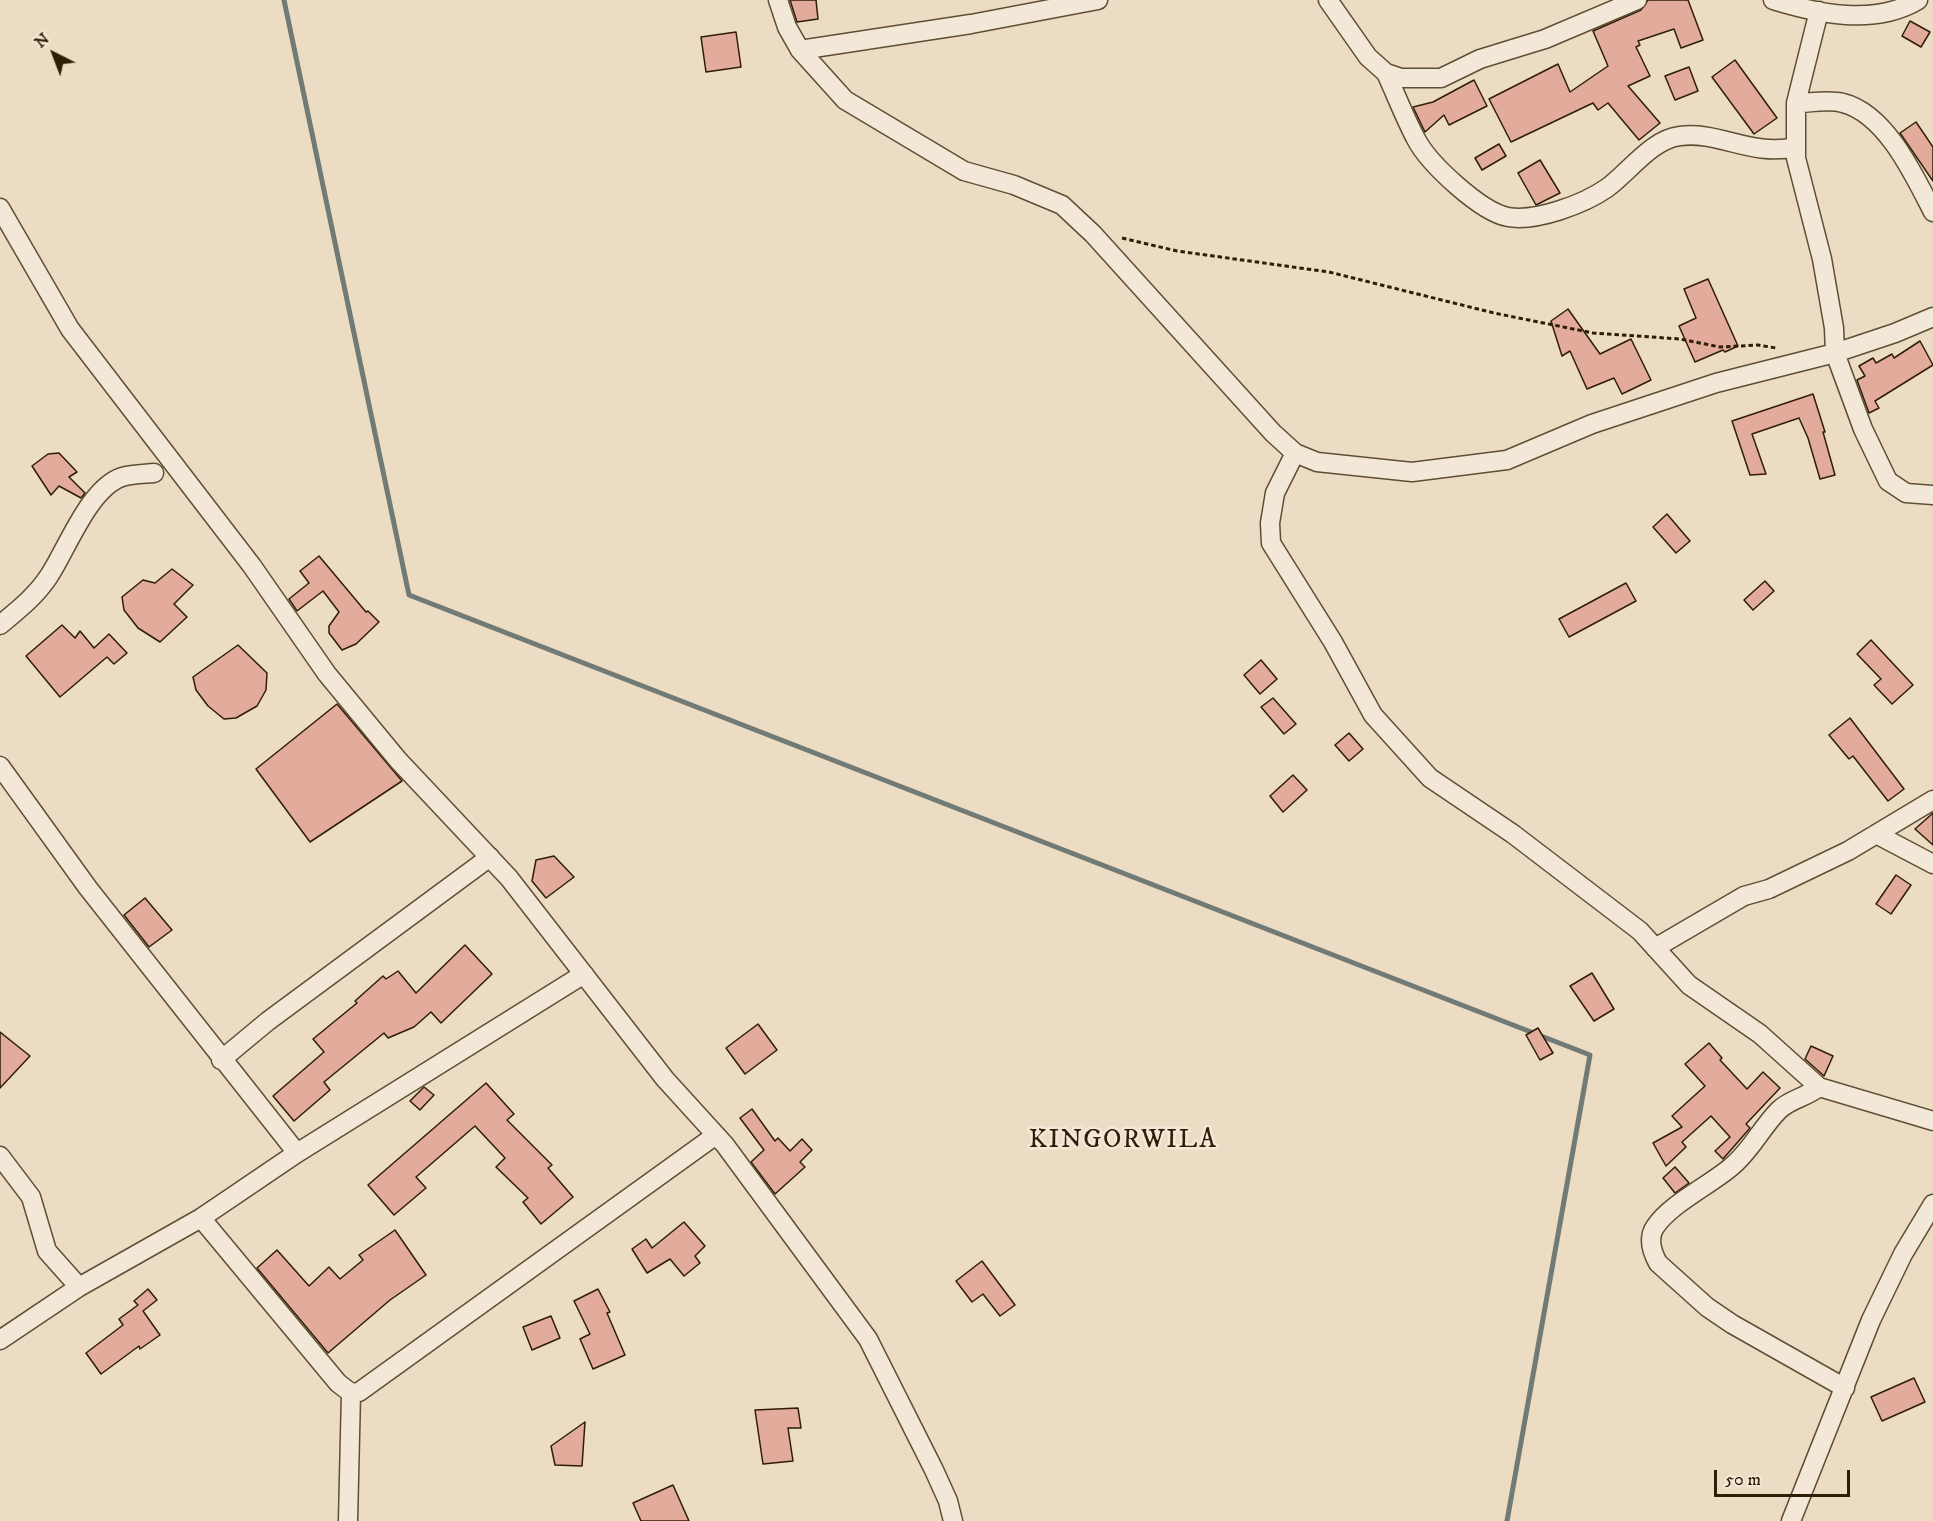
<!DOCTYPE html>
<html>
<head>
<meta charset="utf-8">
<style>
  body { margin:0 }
  #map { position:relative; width:1933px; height:1521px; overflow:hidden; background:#ecdcc3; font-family:"IM FELL DW Pica",serif }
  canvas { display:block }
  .north { position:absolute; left:24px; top:24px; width:60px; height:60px; -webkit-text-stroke:4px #f3e8d8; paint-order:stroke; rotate:318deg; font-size:16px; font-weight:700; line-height:24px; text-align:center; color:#2e1e05 }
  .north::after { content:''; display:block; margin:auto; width:21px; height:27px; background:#2e1e05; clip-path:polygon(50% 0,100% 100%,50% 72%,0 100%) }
  .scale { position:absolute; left:1714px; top:1470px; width:136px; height:27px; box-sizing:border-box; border:3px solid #2e1e05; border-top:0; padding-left:8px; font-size:18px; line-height:21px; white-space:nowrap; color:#2e1e05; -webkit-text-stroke:4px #f3e8d8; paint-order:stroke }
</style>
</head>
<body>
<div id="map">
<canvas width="1933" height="1521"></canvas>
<div class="north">N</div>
<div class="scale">50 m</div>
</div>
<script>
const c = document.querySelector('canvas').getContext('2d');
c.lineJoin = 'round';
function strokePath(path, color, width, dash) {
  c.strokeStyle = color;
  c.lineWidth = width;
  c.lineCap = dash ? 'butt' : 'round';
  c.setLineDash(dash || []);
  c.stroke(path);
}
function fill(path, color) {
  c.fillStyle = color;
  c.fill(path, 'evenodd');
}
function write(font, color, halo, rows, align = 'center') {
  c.font = font + ' "IM FELL DW Pica",serif';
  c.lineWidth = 5;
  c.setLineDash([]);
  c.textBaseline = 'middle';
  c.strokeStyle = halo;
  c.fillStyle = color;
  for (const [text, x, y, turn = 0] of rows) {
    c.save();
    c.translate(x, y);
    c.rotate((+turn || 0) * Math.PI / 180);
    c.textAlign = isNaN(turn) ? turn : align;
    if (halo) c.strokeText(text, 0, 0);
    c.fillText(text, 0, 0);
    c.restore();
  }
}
strokePath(new Path2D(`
  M284,0l125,595 1181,460 -83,466`), '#727a75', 5);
const building = new Path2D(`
  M790,0h26l2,19 -21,3z
  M1648,0h40l15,40 -22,8 -7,-19 -36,12 2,4 -4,2 14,29 -22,10 32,37 -21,17 -31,-37 -10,7 -5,-7 -82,39 -22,-43 69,-35 12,28 38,-26 -15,-35 48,-21z
  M1910,21l20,11 -9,15 -19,-11z
  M736,32l5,35 -35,5 -5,-35z
  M1735,60l42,58 -23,16 -42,-57z
  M1689,67l9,24 -23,9 -10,-24z
  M1474,80l13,26 -38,19 -5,-10 -19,17 -12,-25 20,-5z
  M1916,122l17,25v34l-33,-48z
  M1499,144l7,12 -24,14 -7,-12z
  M1540,160l20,33 -24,12 -18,-32z
  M1708,279l30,67 -13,6 -2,-2 -28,12 -16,-36 17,-8 -12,-29z
  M1568,309l32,45 31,-15 20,41 -29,14 -8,-16 -27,11 -17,-38 -8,5 -11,-35z
  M1920,341l13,24 -58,36 4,7 -10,5 -12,-33 8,-4 -6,-10 14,-8 3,5 16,-9 2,4z
  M1813,394l12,38h-2l12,43 -15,4 -12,-41 -9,-20 -47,16 14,40 -16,1 -18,-54z
  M59,453l18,19 -8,5 16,16 -4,5 -22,-12 -8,9 -19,-29 16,-12z
  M1667,514l23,27 -14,12 -23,-26z
  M319,556l47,56 2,-1 11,11 -23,22 -14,6 -13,-17v-7l10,-14 -16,-21 -26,20 -8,-12 20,-16 -9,-12z
  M172,569l21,16 -19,19 13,13 -27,25 -22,-14 -14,-18 -2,-13 21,-17 12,3z
  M1765,581l9,10 -21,19 -9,-10z
  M1626,583l10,18 -67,36 -10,-18z
  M62,625l13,13 5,-7 14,17 15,-14 18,19 -13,11 -7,-7 -47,40 -34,-41z
  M1871,640l42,45 -21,19 -18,-19 7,-6 -24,-25z
  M238,645l29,28 -1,17 -9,16 -21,12 -12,1 -16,-13 -12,-16 -3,-13z
  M1261,660l16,19 -17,15 -16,-19z
  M1273,698l23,26 -12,10 -23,-27z
  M337,704l65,77 -92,61 -54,-73z
  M1850,718l54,71 -16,12 -35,-45 -4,3 -20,-24z
  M1349,733l14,16 -14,12 -14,-16z
  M1293,775l14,15 -24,22 -13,-16z
  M1933,813v32l-18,-16z
  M554,856l20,21 -28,21 -14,-17 4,-21z
  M1896,875l15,10 -20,29 -15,-10z
  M145,898l27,32 -23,17 -25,-32z
  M465,945l27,29 -51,49 -10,-11 -17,15 -26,11 -4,-5 -60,49 6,8 -36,31 -21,-25 51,-44 -11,-13 44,-36 -2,-2 28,-25 3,3 12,-8 18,22z
  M1592,973l22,36 -20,12 -24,-35z
  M758,1024l19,26 -32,24 -19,-26z
  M1538,1028l15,25 -13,7 -14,-25z
  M0,1032l30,24 -30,32z
  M1709,1043l13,15 -2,2 27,29 16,-17 17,16 -34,36 4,4 -27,31 -8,-8 15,-14 -19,-21 -29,26 4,5 -20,19 -13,-23 29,-16 -10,-11 33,-30 -20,-22z
  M1811,1046l22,10 -9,20 -19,-17z
  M486,1083l28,31 -7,6 45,45 -4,3 25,29 -32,27 -18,-22 5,-4 -32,-31 9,-9 -30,-32 -59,51 10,11 -32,27 -26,-30z
  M424,1087l10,8 -14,15 -10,-9z
  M752,1109l23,32 3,-3 12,13 12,-12 10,11 -12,12 5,5 -30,27 -24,-32 13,-12 -24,-32z
  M1675,1167l14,16 -14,10 -12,-15z
  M684,1222l21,24 -10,10 5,7 -16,13 -14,-17 -23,14 -15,-24 14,-10 6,9z
  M395,1230l31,45 -36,25 -62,53 -71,-85 20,-18 32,36 20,-19 11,12 23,-19 -4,-5z
  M982,1261l33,44 -15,11 -17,-22 -11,8 -16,-21z
  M148,1289l9,11 -14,11 17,24 -20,14 -1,-3 -38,28 -15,-21 37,-28 -4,-6 19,-14 -4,-4z
  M598,1289l12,23 -3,1 18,42 -32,14 -13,-30 10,-5 -16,-33z
  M551,1316l9,22 -28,12 -9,-23z
  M1914,1378l11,24 -43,19 -11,-24z
  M798,1408l3,20h-13l5,33 -30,3 -8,-54z
  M585,1422l-3,44 -27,-1 -4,-19z
  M673,1485l16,36h-48l-8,-18z`);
fill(building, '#e3ab9c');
strokePath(building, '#2e1e05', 1.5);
const minor = new Path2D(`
  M778,0l9,27 13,23 45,50 119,71 50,14 48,20 31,29 180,199 22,20 22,9 95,10 95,-12 85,-36 124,-41 119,-30 60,-20 38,-16
  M1328,0l40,57 18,16 15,5h40l39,-19 65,-20 92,-39
  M1773,0c45,14 102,26 145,0
  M1819,11l-23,92v55l26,101 12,69 1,25 28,76 25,52 18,12 27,2
  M800,50l171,-26 127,-24
  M1386,73c10,22 19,45 30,66 13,25 65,73 92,78 28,5 76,-13 99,-29 22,-16 45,-49 73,-52 40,-5 71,21 116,11
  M1796,103c14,0 33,-4 47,0 43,11 71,72 90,109
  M0,208l70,121 182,237 75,108 71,86 111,118 156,201 60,66 143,194 66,131 14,31 5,20
  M1295,453l-20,40 -5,30 1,20 62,99 40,73 57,63 83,56 127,97 49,54 71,49 59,53
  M0,625c18,-15 36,-29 49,-49 18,-27 40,-88 73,-99 10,-3 21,-3 32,-4
  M0,766l88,122 209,265
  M1876,834l57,30
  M1655,948l89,-52 25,-7 79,-38 85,-51
  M221,1060l47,-39 222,-164
  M0,1156l31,41 16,54 32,36
  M201,1218l137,165 13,10 8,-1 357,-257
  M0,1340l79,-53 122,-69 96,-65 287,-179
  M1845,1388l-113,-64 -25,-17 -49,-44c-6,-11 -11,-24 -3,-36 15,-23 55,-42 76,-60 20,-16 30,-39 48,-57 11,-11 28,-13 40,-23l114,34
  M348,1521l3,-128
  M1791,1521l80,-201 32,-66 30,-50`);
strokePath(minor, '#5e4e34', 21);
strokePath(new Path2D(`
  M1122,238l55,13 152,21 165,41 99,20 87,6 40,8 38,-2 18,3`), '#2e1e05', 3, [4.5, 3]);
strokePath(minor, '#f3e8d8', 18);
c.letterSpacing = '1.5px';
write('26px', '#2e1e05', '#f3e8d8', [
  ["KINGORWILA",1123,1142]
]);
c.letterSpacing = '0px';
</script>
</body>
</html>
